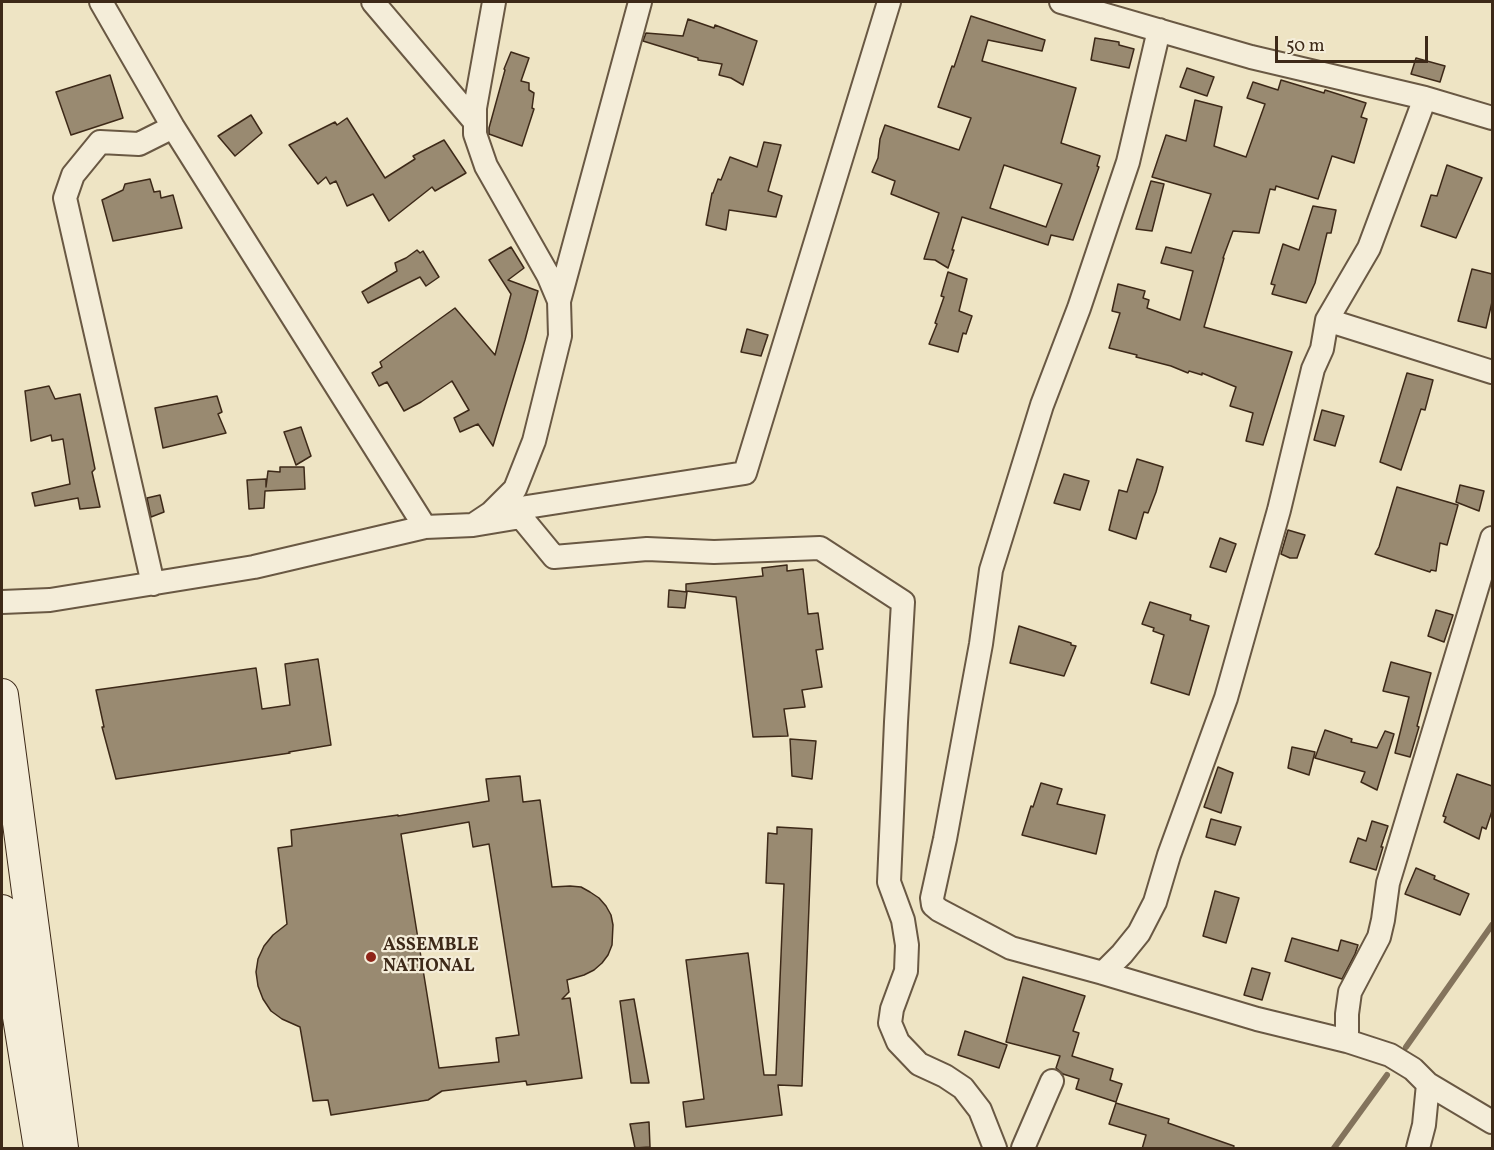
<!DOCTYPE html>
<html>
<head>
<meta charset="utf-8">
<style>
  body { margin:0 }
  #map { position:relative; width:1494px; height:1150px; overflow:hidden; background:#eee4c4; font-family:Vollkorn,serif }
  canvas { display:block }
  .frame { position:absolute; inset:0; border:3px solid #3d2918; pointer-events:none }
  .scale { position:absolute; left:1275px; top:36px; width:153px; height:27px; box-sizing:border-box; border:3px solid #3d2918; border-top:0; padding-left:8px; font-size:18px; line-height:21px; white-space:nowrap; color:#3d2918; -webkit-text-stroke:4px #f4edd9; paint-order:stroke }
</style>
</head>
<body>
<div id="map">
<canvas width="1494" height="1150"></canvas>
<div class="frame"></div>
<div class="scale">50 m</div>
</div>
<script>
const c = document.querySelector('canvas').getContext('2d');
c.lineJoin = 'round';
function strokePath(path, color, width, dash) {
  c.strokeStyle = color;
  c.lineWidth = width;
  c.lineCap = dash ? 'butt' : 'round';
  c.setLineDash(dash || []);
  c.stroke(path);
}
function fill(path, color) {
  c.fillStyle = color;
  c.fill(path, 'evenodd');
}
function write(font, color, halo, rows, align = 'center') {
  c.font = font + ' Vollkorn,serif';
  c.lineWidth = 4.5;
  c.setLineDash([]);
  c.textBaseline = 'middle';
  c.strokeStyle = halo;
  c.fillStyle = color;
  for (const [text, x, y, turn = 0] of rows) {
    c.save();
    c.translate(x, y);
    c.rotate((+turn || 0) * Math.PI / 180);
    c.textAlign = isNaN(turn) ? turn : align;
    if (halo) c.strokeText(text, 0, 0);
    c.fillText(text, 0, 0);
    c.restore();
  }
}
strokePath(new Path2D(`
  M1406,1047l86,-122
  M1334,1148l53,-73`), '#83735c', 6);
const building = new Path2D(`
  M971,16l74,24 -3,11 -54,-11 -6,21 94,27 -15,55 39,13 -3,10 2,1 -26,73 -22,-5 -3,10 -86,-28 -10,33h2l-6,18 -13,-8 -11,-1 15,-46 -48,-19 4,-13 -23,-9 6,-14 2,-19 5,-14 74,25 12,-32 -33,-11 14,-41 2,1zM1004,165l58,19 -16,43 -56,-19z
  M688,19l26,9 1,-3 42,16 -14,44 -12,-7 -12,-3 3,-11 -24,-4v-2l-55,-17 3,-8 37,3z
  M1095,38l24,4v3l15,4 -5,19 -38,-8z
  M511,52l18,6 -8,23 8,2v7l5,3 -2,15 2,1 -12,37 -33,-12v-6l16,-58 -1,-1z
  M1416,58l29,8 -5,16 -29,-8z
  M1187,68l27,9 -7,19 -27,-9z
  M110,75l13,43 -52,17 -15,-43z
  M1281,80l43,13 1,-3 41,13 -5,14 6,2 -13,44 -22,-7 -14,43 -42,-13 -1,4 -5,-1 -11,44 -26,-2 -10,27h1l-20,69 88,25 -29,93 -17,-4 7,-28 -23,-7 6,-19 -34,-14v2l-13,-4 -1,2 -17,-7 -35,-9 1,-2 -28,-7 11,-35 -8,-2 6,-27 27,7 -2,7 6,2 -2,8 33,12 13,-49 -32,-8 5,-16 25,6 20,-59 -59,-17 14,-42 20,6 9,-41 27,7 -8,39 32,11 19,-53 -18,-6 6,-16 25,8z
  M251,115l11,18 -27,23 -17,-20z
  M347,118l38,60 30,-19 -2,-3 31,-16 22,33 -31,18 -3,-4 -43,34 -16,-27 -26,12 -11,-25 -6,3 -4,-7 -8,7 -29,-39 46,-23 2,3z
  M764,142l17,3 -13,46 14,5 -6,21 -47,-7 -3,20 -20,-5 6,-32h1l5,-14 3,1 9,-23 27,10z
  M1447,165l35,13 -26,60 -35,-12 10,-31 6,1z
  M150,179l4,13 6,-1 1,7 12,-3 9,33 -69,13 -11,-41 21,-10 2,-6z
  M1151,181l13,3 -12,47 -16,-2z
  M1313,206l23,4 -5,23h-4l-12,50 -9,20 -34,-9 3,-9 -4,-1 12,-40 16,6z
  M511,247l13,21 -16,12 30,11 -13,49 -32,106 -15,-22 -18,8 -6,-14 15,-8 -17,-29 -31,21 -17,9 -17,-29 -8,4 -7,-13 10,-6 -2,-5 75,-54 40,47 16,-61 -22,-34z
  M417,250l3,3 3,-2 16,26 -13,9 -6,-9 -52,26 -6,-11 35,-21 -2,-8 11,-5z
  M1472,269l20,5v28l-6,26 -28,-7z
  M948,272l19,7 -8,32 13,5 -6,18 -3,-1 -5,19 -29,-8 8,-20 -2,-1 9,-26 -3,-1z
  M747,329l21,6 -7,21 -20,-4z
  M1407,373l26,7 -8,30 -4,-1 -20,61 -21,-8z
  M49,386l6,13 25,-5 15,75 -3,3 8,35 -20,2 -2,-11 -43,8 -3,-13 38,-9 -7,-45 -11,2 -1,-6 -20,6 -6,-50z
  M217,396l5,16 -4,2 8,19 -63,15 -8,-40z
  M1322,410l22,6 -9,30 -21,-6z
  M301,427l10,29 -15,9 -12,-33z
  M1137,459l26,8 -7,25 -8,21 -4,-1 -8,27 -27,-9 10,-40 8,2z
  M280,467h24l1,22 -40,2 -1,17 -15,1 -2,-29 19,-1v8l2,-16 12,1z
  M1064,474l25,7 -9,29 -26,-7z
  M1460,485l24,6 -5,20 -23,-9z
  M1397,487l61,18 -11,40 -7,-2 -4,28 -5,-1 -1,2 -55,-18 4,-7z
  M160,495l4,17 -13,5 -4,-19z
  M1288,530l17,5 -8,23h-7l-9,-4z
  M1220,538l16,6 -10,28 -16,-5z
  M787,565v6l16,-2 5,45 10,-1 5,36 -7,1 6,37 -20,3 3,17 -21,2 4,27 -35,1 -17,-140 -50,-6v-7l77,-8 -1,-8z
  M669,590l18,2 -2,16 -17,-1z
  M1150,602l41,13 -1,5 19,6 -20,69 -38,-12 13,-48 -11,-4 1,-3 -12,-4z
  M1436,610l17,5 -9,27 -16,-6z
  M1019,626l52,17v2l5,1 -12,30 -54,-13z
  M318,659l13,86 -42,7 1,1 -174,26 -14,-52h2l-8,-37 160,-22 6,41 28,-4 -5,-41z
  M1391,662l40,11 -14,53 2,1 -9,30 -15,-4 14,-56 -26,-6z
  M1325,730l27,9 -1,3 26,6 8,-17 9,3 -17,56 -16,-8 4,-10 -50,-14z
  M790,739l26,2 -4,38 -20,-3z
  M1292,747l23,5 -6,23 -21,-7z
  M1218,767l15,6 -12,40 -17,-6z
  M1457,774l35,12v25l-6,18 -4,-2 -3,12 -35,-17 2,-5 -3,-1z
  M520,776l3,26 17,-2 12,87 18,-1 11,1 9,5 9,6 7,8 5,9 2,10 -1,20 -4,10 -6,8 -8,7 -10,5 -17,5 2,12 -7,7 8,-1 12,80 -55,7 -1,-4 -84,10 -14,9 -97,15 -3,-15 -15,1 -13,-74 -18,-8 -11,-8 -8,-12 -5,-13 -2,-14 2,-13 6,-13 9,-11 14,-11 -9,-76 14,-2 -1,-16 107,-15v1l91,-15 -3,-22zM469,822l4,25 16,-3 30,191 -23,3 3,24 -60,6 -38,-234z
  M1041,783l21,6 -5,15 48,11 -9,39 -74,-19 9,-29 2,1z
  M1211,819l30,8 -6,18 -29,-8z
  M1372,821l16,5 -7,21h2l-7,23 -26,-8 8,-24 8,3z
  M777,827l35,2 -10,257 -24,-1 4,30 -96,12 -3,-25 21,-3 -18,-139 62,-7 16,122h12l8,-191 -18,-1 2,-50 9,1z
  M1416,868l19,8 -1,3 35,15 -9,21 -55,-21z
  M1215,891l24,7 -13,45 -23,-7z
  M1292,938l46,13 3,-11 17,5 -3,9 -13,25 -57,-18z
  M1252,968l18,5 -8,27 -18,-5z
  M1023,977l62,19 -12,35 6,2 -7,23 41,13 -3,11 12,4 -6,18 -40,-13 3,-10 -16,-5 -7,-6 4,-12 -54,-14z
  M634,999l15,84h-18l-11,-82z
  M965,1031l42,14 -8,23 -41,-13z
  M1116,1103l53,16 -1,4 66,23 -1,3h-91l4,-14 -37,-11z
  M649,1122l1,25 -15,1 -5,-24z`);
fill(building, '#998a71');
strokePath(building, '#3d2918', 1.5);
const minor = new Path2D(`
  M101,2l72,125 252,400
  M373,2l102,120
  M1061,2l190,55 174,41 67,20
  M1159,30l-31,132 -49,146 -37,97 -51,165 -10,74 -36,195 -13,59 1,7 6,5 72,38 92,25 154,46 90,22v-27l3,-22 29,-55 4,-17 5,-37 104,-345
  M559,301l81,-299
  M1327,320l165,52
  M501,511l244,-38 144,-471
  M473,525l48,-8 33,40 93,-8 67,3 106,-4 83,54 -7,120 -7,160 14,38 4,25 -1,26 -14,38 -2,14 8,19 21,22 26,12 18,12 17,22 15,38
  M153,584l-88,-386 8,-23 27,-33 39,2 34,-17
  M2,602l48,-2 204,-33 171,-40 48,-2 18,-12 24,-24 19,-48 26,-105 -1,-35 -11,-26 -62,-109 -11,-32v-26l19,-106
  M1103,973l19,-19 17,-21 16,-31 14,-47 57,-157 53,-188 34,-141 9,-20 5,-29 42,-72 56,-150
  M1347,1041l43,14 23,14 15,15 64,38
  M1023,1148l29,-67
  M1418,1148l6,-23 4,-41`);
const secondary = new Path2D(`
  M2,695l60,453
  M2,911l38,237`);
strokePath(minor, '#695843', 26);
strokePath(secondary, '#3d2918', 34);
strokePath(minor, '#f4edd9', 22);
strokePath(secondary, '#f4edd9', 32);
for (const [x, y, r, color] of [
  [371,957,6,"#8f2418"]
]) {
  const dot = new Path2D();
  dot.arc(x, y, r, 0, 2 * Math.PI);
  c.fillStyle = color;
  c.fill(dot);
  strokePath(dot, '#f4edd9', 2);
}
write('bold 18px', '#3d2918', '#f4edd9', [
  ["ASSEMBLE",383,947],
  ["NATIONAL",383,968]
], 'left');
</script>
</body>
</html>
